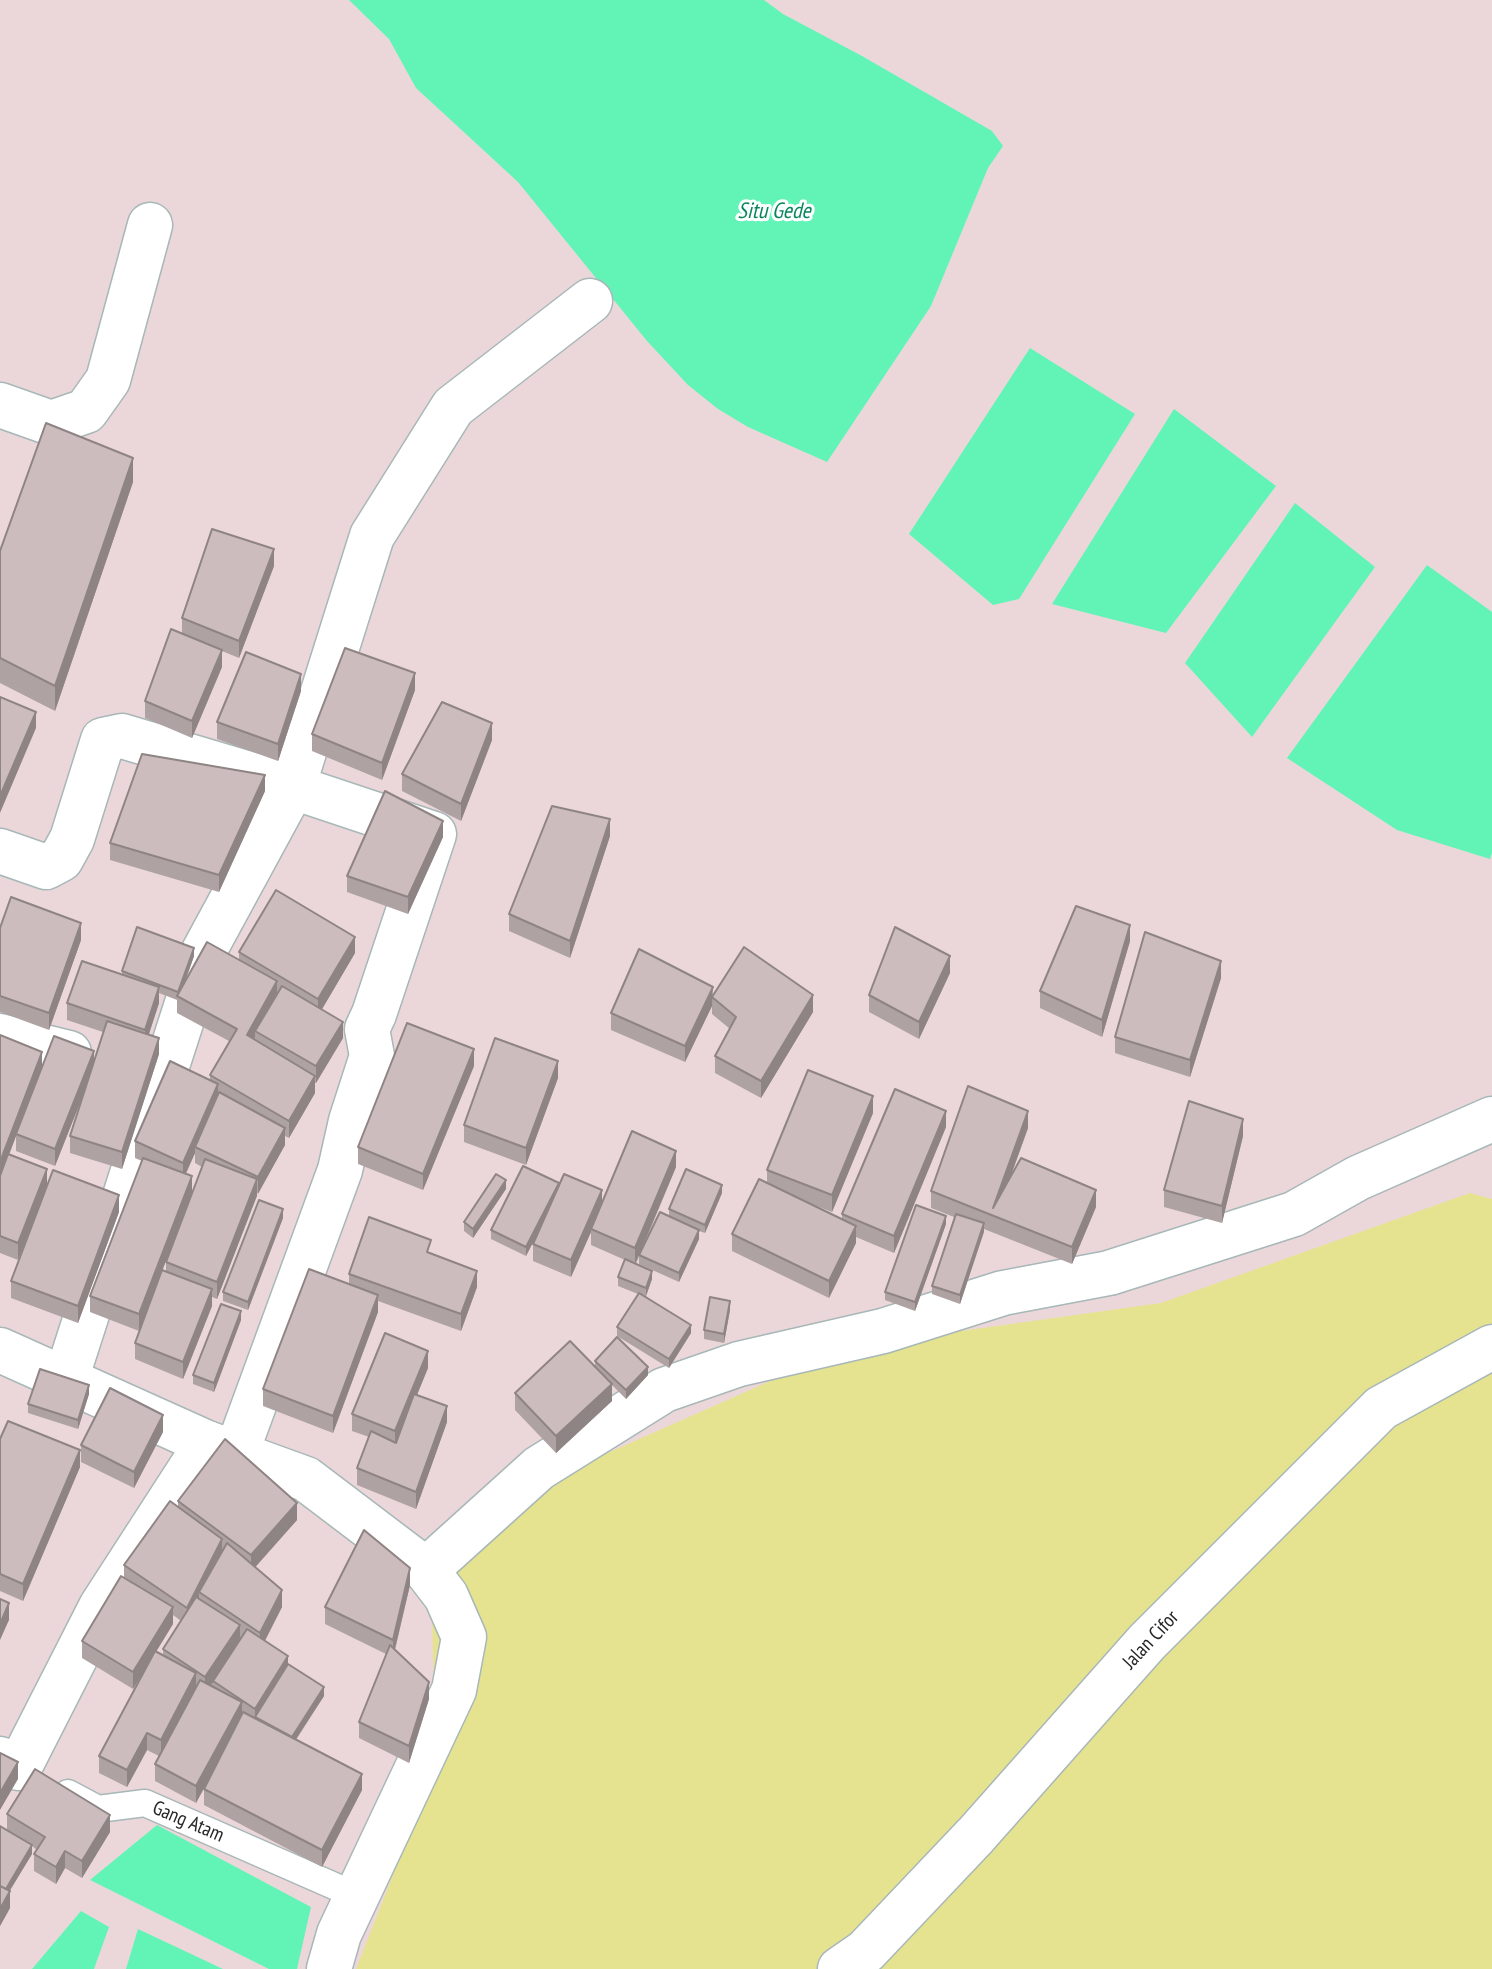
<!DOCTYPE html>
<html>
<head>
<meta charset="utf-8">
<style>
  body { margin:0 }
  canvas { display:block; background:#ebd7d9 }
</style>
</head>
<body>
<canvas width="1492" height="1969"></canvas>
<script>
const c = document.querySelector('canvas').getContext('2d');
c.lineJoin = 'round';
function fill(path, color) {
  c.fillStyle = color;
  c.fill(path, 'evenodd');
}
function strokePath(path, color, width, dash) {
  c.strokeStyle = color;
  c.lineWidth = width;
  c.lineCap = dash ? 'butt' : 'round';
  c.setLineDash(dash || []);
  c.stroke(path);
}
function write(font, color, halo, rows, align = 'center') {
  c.font = font + ' "PT Sans Narrow",sans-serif';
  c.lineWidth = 6;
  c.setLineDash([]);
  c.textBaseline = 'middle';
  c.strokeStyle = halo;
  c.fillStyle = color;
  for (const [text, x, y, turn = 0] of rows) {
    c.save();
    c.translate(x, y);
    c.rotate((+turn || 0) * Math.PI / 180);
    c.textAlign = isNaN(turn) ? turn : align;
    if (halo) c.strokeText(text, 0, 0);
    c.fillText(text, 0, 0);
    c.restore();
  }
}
fill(new Path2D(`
  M1470,1193l22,6v770h-1136l80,-203 -4,-150 7,-56 162,-104 246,-109 314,-44z`), '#e5e38f');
fill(new Path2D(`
  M349,0h415l19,14 79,42 130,75 11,15 -15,22 -57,138 -104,156 -79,-35 -30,-18 -30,-24 -41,-44 -129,-159 -102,-94 -27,-49z
  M1030,348l105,66 -116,185 -26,6 -84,-71z
  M1174,409l102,77 -110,147 -114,-29z
  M1295,503l80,64 -123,170 -67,-74z
  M1427,565l65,47v241l-2,6 -93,-29 -110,-72z
  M157,1825l154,82 -14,62h-28l-179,-89z
  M81,1911l28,16 -15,42h-62z
  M138,1929l85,40h-97z`), '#62f4b7');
const lane = new Path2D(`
  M68,1793l30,16 47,-6 212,93`);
const street = new Path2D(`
  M0,405l51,18 35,-12 22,-31 42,-155
  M0,851l46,16 15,-8 11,-20 31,-99 19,-4 171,51 141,47 -60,180 -7,15 5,27 -21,65 -11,49 -104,284
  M0,1036l69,17
  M66,1379l138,-428 89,-164 79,-251 81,-129 137,-106
  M426,1570l113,-102 125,-78 75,-26 144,-33 120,-38 106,-20 185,-59 64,-36 134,-59
  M0,1759l19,9 82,-161 106,-164
  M840,1969l26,-18 110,-116 171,-193 234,-234 111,-61`);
const secondary = new Path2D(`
  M0,1350l207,93 99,36 120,91 20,26 18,41 -10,53 -115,244 -10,35`);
strokePath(lane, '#a8b7b8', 29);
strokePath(street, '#a8b7b8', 47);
strokePath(secondary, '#a8b7b8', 47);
strokePath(lane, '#fff', 26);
strokePath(street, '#fff', 44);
strokePath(secondary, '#fff', 44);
fill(new Path2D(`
  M133,482l-78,229 -55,-28v-132z
  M274,566l-35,92 -17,-7v16l-30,71 -47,-20v-17l37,-67v-16z
  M415,690l-33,90 -70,-29v-17z
  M301,691l-23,70 -61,-22v-17z
  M492,740l-31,81 -59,-30v-17z
  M265,791l-46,101 -109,-32v-17z
  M610,836l-40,122 -61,-27v-17z
  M443,837l-35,77 -61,-22v-16z
  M0,928l81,12 -32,90 -49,-18z
  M1130,941l-28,96 -62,-29v-17z
  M239,952l116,1 -33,56 21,29 -27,45h-1v10l-26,45 -4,-2v9l-28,49 -40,105 -5,-2v9l-29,73 -48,-20v-16l31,-72v-9l36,-95 -7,-4v-10l-9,21 6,19 -53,138 -49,-19v-16l52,-135 -7,-3v-17l75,-61v-5l19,-34 -52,-28v-13l-18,-7v10l-10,31 10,20 -37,115 -52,-16v-17l15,-47 -30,77 -39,-15v-15l-7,19 38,31 -29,74 -18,-7v-218l42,31 52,-3 9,-31 -36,-12v-17l55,-29v-3l72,-15 -9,27 54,-23z
  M950,973l-31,66 -50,-27v-17z
  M1221,978l-31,99 -75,-24v-16z
  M713,995l100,17 -52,86 -46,-25v-17l15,-27 -18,-15v-8l-27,56 -74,-32v-17z
  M474,1066l-51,124 -65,-26v-17z
  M558,1078l-32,87 -62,-23v-17z
  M873,1113l-41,99 -28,-11 38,18v-5l104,-87 -52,126 -38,-16v6l-27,55 -97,-47v-17l35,-51v-13z
  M1028,1128l-18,50 86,29 -24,57 -88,-35 -24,75 -28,-10v-8l22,-69 -23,-9v-17z
  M1243,1136l-21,87 -58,-16v-17z
  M676,1167l-40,97 16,15 -6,17 45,37 -22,35 -52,-32v-9l21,-33 -20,-8v-9l7,-17 -34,-15v-13l-20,45 -38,-16v-17l7,-16 -14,28 -35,-17v-9l68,-47 43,19z
  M506,1189l-33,49 -9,-7v-9z
  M722,1193l-17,40 -6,-2v8l-20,43 -40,-18v-9l30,-39v-7z
  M119,1212l-41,111 -67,-25v-17z
  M283,1218l-35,92 -25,-9v-9z
  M946,1224l-31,87 -30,-11v-8z
  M431,1254l46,33 -16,44 -83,-30v11l-45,121 -70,-27v-17l86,-105v-10z
  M730,1310l-6,33 -20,-4v-9z
  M241,1320l-27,72 -21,-8v-9z
  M595,1361l53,14 -22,24 -14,-14v16l-56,52 -41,-43v-17l80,-26z
  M428,1368l-11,27 30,27 -31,87 -59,-24v-17l12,-31 -17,-6v-17z
  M89,1394l-11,35 -50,-16v-9z
  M163,1432l-29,56 -53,-26v-17z
  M0,1439l80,28 -57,134 -23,-10z
  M178,1501l119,19 -42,47 27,40 -17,34 23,23 36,32 -28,44 66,50 -40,77 -118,-62v-16l5,-11 -13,25 -41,-22v-17l4,-8 -12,-6 -20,37 -28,-14v-17l49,-91 -15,24 -51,-31v-17l42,-63v-13l54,-57zM173,1615l8,6 -18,28v6l-7,-3 17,-28z
  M410,1585l-15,65 34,49 -20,64 -50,-25v-16l27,-68 -61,-30v-17z
  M7,1814l103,18 -28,46 -17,-10 -9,16 -22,-13v-17l3,-4 -5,-4v8l-23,37 1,17 -10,18v-100l7,4z`), '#afa2a3');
fill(new Path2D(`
  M133,458v24l-78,229v-25z
  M274,549v17l-35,92v-17z
  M222,650v17l-30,71v-17z
  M415,673v17l-33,90v-17z
  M301,674v17l-23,70v-17z
  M36,712v16l-36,85v-17z
  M492,723v17l-31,81v-17z
  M265,775v16l-46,101v-17z
  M610,819v17l-40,122v-17z
  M443,821v16l-35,77v-17z
  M81,923v17l-32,90v-17z
  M1130,925v16l-28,96v-17z
  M355,937v16l-37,63v-17z
  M194,948v8l-15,41 -1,-5z
  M950,956v17l-31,66v-17z
  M1221,961v17l-31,99v-17z
  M277,981v16l-22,34v6l-8,15v-17z
  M159,987v16l-14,43v-16z
  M713,987l-1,19 -27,56v-16z
  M813,995v17l-52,86v-17z
  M343,1022v16l-27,45v-17z
  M159,1038v16l-37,115v-17z
  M474,1049v17l-51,124v-16z
  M94,1051v17l-39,98v-17z
  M42,1052v16l-42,110v-16z
  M558,1061v17l-32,87v-17z
  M315,1076v17l-26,45v-17z
  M218,1084v17l-23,46v6l-12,26v-16z
  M873,1096v17l-41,99v-17z
  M946,1111v16l-52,126v-17z
  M1028,1111v17l-32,89 -3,-9z
  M1243,1119v17l-21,87v-17z
  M285,1128v17l-27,49v-17z
  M676,1151v16l-41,97v-16z
  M47,1169v17l-29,74v-17z
  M192,1176v17l-53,138v-17z
  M257,1179v17l-40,103v-17z
  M506,1180v9l-33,49v-9z
  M559,1183v9l-33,64v-9z
  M722,1185v8l-17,40v-8z
  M602,1190v17l-11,22v3l-20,45v-17z
  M1096,1190v17l-24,57v-17z
  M119,1195v17l-41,111v-17z
  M283,1209v9l-35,92v-8z
  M946,1216v8l-31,87v-9z
  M984,1223v9l-24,72v-9z
  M856,1226v17l-27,55v-17z
  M699,1230v9l-20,43v-9z
  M477,1271v16l-16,44v-17z
  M652,1271v8l-6,17v-8z
  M212,1289v17l-29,73v-17z
  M378,1295v17l-45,121v-17z
  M730,1301v9l-6,33v-9z
  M241,1311v9l-27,72v-9z
  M691,1325v8l-22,35v-9z
  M428,1351v17l-33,80v-17z
  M648,1367v8l-22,24v-9z
  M612,1384v17l-56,52v-17z
  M89,1385v9l-11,35v-9z
  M447,1406v16l-31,87v-17z
  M163,1415v17l-29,56v-16z
  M80,1450v17l-57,134v-17z
  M297,1503v17l-46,52v-17z
  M222,1539v17l-23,36v8l-12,24v-16z
  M410,1568v17l-17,72v-17z
  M282,1590v17l-22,43v-17z
  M9,1603v17l-9,20v-16z
  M173,1607v17l-40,65v-17z
  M240,1625v17l-35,52v-17z
  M288,1656v17l-33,44v-8z
  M196,1673v17l-35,67v-17z
  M429,1682v17l-20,64v-17z
  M324,1687v9l-34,52v-8z
  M242,1702v17l-46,84v-17z
  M147,1733v17l-20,37v-17z
  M18,1762v17l-18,31v-17z
  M362,1774v16l-40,77v-17z
  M110,1815v17l-28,46v-17z
  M32,1845v9l-29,48v-9z
  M65,1851v17l-9,16v-17z
  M10,1891v17l-10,18v-17z`), '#8f8484');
const building = new Path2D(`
  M46,423l87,35 -78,228 -55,-28v-107z
  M212,529l62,20 -35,92 -57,-23z
  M171,629l51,21 -30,71 -47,-20z
  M345,648l70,25 -33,90 -70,-29z
  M246,652l55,22 -23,70 -61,-22z
  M0,697l36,15 -36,84z
  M442,702l50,21 -31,81 -59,-30z
  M142,754l123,21 -46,100 -109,-32z
  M385,791l58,30 -35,76 -61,-21z
  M552,806l58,13 -40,122 -61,-27z
  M276,890l79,47 -37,62 -79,-47z
  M11,897l70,26 -32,90 -49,-17v-68z
  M1076,906l54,19 -28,95 -62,-29z
  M137,927l57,21 -16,44 -56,-21z
  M895,927l55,29 -31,66 -50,-27z
  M1145,932l76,29 -31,99 -75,-23z
  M207,942l70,39 -30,54 68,41 -26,45 -79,-46 27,-46 -60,-33z
  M744,947l69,48 -52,86 -46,-25 21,-39 -24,-20z
  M639,949l74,38 -28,59 -74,-33z
  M82,961l77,26 -14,43 -78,-27z
  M282,986l61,36 -27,44 -61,-35z
  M107,1021l52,17 -37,114 -52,-16z
  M407,1023l67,26 -51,125 -65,-27z
  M0,1035l42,17 -42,110z
  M54,1036l40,15 -39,98 -39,-15z
  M495,1038l63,23 -32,87 -62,-23z
  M170,1061l48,23 -35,79 -48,-22z
  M808,1070l65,26 -41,99 -65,-25z
  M968,1086l60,25 -35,97 28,-50 75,32 -24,57 -141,-56z
  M895,1089l51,22 -52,125 -52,-22z
  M219,1092l66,36 -27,49 -63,-30z
  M1189,1101l54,18 -21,87 -58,-16z
  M632,1131l44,20 -41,97 -44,-19z
  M8,1154l39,15 -29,74 -18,-7v-60z
  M143,1158l49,18 -53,138 -49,-18z
  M205,1159l52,20 -40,103 -51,-20z
  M523,1166l36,17 -33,64 -35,-17z
  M686,1169l36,16 -17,40 -36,-16z
  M53,1170l66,25 -41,111 -67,-25z
  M496,1174l10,6 -33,49 -9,-7z
  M564,1174l38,16 -31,70 -38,-16z
  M759,1179l97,47 -27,55 -97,-47z
  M259,1200l24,9 -35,93 -25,-10z
  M916,1205l30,11 -31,86 -30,-10z
  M660,1212l39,18 -20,43 -40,-18z
  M956,1214l28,9 -24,72 -28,-9z
  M369,1217l62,23 -4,12 50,19 -16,43 -112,-40z
  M625,1259l27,12 -6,17 -28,-11z
  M309,1269l69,26 -45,121 -70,-27z
  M162,1270l50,19 -29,73 -48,-19z
  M639,1293l52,32 -22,34 -52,-32z
  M710,1297l20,4 -6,33 -20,-4z
  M221,1304l20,7 -27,72 -21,-8z
  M385,1333l43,18 -33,80 -43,-17z
  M617,1337l31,30 -22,23 -31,-29z
  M570,1341l42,43 -56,52 -41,-43z
  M40,1369l49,16 -11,35 -50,-16z
  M110,1388l53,27 -29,57 -53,-27z
  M414,1394l33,12 -31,86 -59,-24 14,-37 25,12z
  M8,1421l72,29 -57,134 -23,-10v-135z
  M225,1439l72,64 -46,52 -73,-54z
  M170,1501l52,38 -35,69 -63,-43z
  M364,1530l46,38 -17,72 -68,-33z
  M227,1543l55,47 -22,43 -61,-41z
  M121,1576l52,31 -40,65 -51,-31z
  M196,1597l44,28 -35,52 -42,-28z
  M0,1599l9,4 -9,21z
  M247,1629l41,27 -33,53 -42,-28z
  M390,1645l39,37 -20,64 -50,-24z
  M155,1651l41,22 -35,67 -14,-7 -20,37 -28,-14z
  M288,1664l36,23 -32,50 -37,-20z
  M200,1680l42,22 -46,84 -41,-22z
  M243,1712l119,62 -40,76 -118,-61z
  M0,1753l18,9 -18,31z
  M35,1769l75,46 -28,46 -17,-10 -9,16 -22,-13 11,-17 -38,-23z
  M0,1826l32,19 -26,44 -6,-3z
  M0,1886l10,5 -10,18z`);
fill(building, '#ccbcbd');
strokePath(building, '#8f8484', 2);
write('20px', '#272727', '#fff', [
  ["Jalan Cifor",1151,1640,-47],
  ["Gang Atam",188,1822,23]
]);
write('italic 22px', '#08865c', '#fff', [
  ["Situ Gede",774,212]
]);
</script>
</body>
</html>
